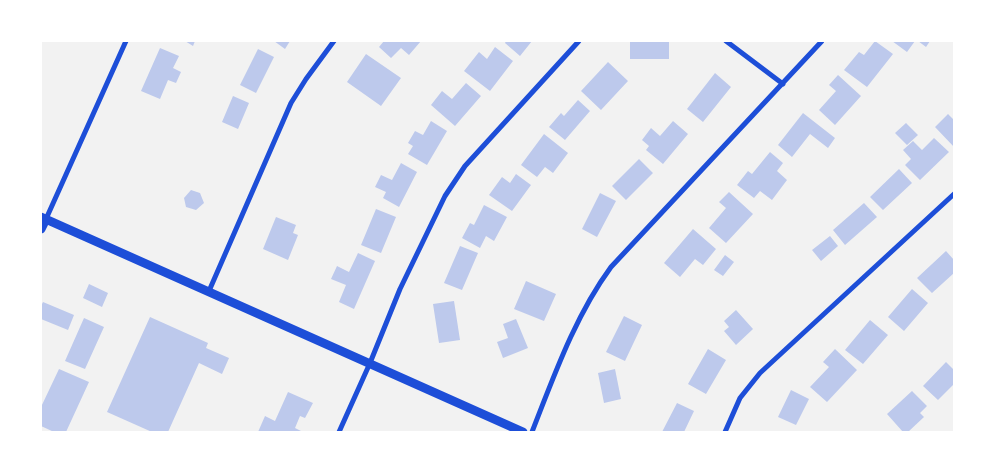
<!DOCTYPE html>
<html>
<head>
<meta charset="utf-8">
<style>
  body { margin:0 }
  #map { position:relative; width:995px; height:473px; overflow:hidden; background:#f2f2f2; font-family:"DM Sans",sans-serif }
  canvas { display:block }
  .frame { position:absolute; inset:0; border:42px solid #fff; pointer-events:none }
</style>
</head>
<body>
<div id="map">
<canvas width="995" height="473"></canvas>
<div class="frame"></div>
</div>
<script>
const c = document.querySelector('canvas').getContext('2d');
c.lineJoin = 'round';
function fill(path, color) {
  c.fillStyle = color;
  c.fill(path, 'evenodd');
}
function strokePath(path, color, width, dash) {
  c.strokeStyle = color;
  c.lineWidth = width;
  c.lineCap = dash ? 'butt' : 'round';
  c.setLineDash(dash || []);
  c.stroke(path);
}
fill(new Path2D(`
  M185,41h10l-2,5z
  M274,41h16l-5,8z
  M384,41h37l-12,14 -8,-7 -10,10 -12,-11z
  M506,41h26l-12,15 -15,-13z
  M630,41h39v18h-39z
  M875,41l18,13 -26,33 -23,-17 15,-18 5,3z
  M892,41h23l-8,11z
  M918,41h12l-4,6z
  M495,47l18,14 -23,30 -26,-20 15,-19 8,7z
  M160,48l19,8 -6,12 8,4 -5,11 -8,-3 -8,19 -19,-8z
  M258,49l16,8 -18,36 -16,-8z
  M366,54l35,24 -20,28 -34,-24z
  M608,62l20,19 -27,29 -20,-19z
  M715,73l16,14 -28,35 -16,-13z
  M838,75l23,21 -26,29 -16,-15 17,-19 -7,-6z
  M466,83l15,13 -26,30 -24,-21 11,-14 10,8z
  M233,96l16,7 -11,26 -16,-7z
  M578,100l12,11 -25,29 -16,-13 12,-14 3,3z
  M803,113l32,25 -7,10 -18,-14 -18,23 -14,-12z
  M948,114l6,6v27l-19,-20z
  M431,121l16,10 -20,34 -19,-11 5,-8 -5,-3 7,-12 8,4z
  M673,121l15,13 -25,30 -17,-14 3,-4 -7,-6 9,-12 9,8z
  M906,123l12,12 -11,10 -12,-12z
  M544,134l24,19 -15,20 -8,-6 -8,10 -16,-12z
  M934,138l15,14 -29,28 -15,-15 6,-6 -8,-9 10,-9 9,9z
  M770,152l13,11 -6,8 10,9 -15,20 -12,-9 -6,7 -17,-13 11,-14 4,3z
  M639,159l14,14 -27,27 -14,-14z
  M401,163l16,9 -18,35 -16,-9 3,-6 -11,-5 6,-12 11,5z
  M899,169l13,14 -29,27 -13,-13z
  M516,174l15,11 -19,26 -23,-16 13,-18 8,6z
  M191,190l9,3 4,10 -8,7 -10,-3 -2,-9z
  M729,192l24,22 -27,29 -17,-15 17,-20 -7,-6z
  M600,193l16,8 -19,36 -15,-8z
  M864,203l13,14 -32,28 -12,-15z
  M484,205l23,12 -13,24 -8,-5 -6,12 -18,-10 8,-15 4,2z
  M376,209l20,8 -15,36 -20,-8z
  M276,217l20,8 -3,8 5,2 -10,25 -25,-11z
  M693,229l23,20 -13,16 -8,-6 -15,18 -16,-14z
  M830,236l8,10 -17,15 -9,-11z
  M460,246l18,7 -16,37 -18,-7z
  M946,251l8,9v13l-22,20 -15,-15z
  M358,253l17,8 -21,48 -15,-7 7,-17 -15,-6 6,-13 12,6z
  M725,255l9,7 -11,14 -9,-6z
  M526,281l30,13 -12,27 -30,-12z
  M89,284l19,9 -6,14 -19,-9z
  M912,289l16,14 -24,28 -16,-14z
  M454,301l6,39 -21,3 -6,-39z
  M43,302l31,13 -6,15 -27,-11v-13z
  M736,310l17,19 -17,16 -12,-14 5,-4 -5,-6z
  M624,316l18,9 -17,36 -19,-9z
  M150,317l58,26 -2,5 23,10 -7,16 -23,-11 -31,69h-16l-45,-20z
  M84,318l20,9 -19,42 -20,-8z
  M516,319l12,29 -25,10 -6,-16 11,-4 -5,-14z
  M870,320l18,15 -25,29 -18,-14z
  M708,349l18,11 -20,34 -18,-10z
  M835,349l22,21 -30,32 -17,-15 19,-20 -6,-5z
  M946,362l8,8v14l-16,16 -15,-14z
  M59,369l30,13 -23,50h-12l-13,-6v-19z
  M615,369l6,30 -17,4 -6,-30z
  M791,390l18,9 -13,26 -18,-8z
  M912,391l15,15 -7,7 4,4 -16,15h-5l-16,-18z
  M288,392l25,11 -8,15 -5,-2 -5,12 8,4h-45l7,-16 10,5z
  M677,403l17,8 -10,21h-22z`), '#bdc9ec');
strokePath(new Path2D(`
  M726,41l57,43
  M46,219l80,-178
  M209,291l82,-188 15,-24 28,-38
  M339,432l31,-69 30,-74 45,-93 20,-30 114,-125
  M532,432c22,-56 43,-116 79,-165l211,-226
  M725,432l15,-34 20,-25 194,-179`), '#1d4ed8', 5);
strokePath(new Path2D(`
  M41,217l482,215
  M41,229l5,-10`), '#1d4ed8', 9);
</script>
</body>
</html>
